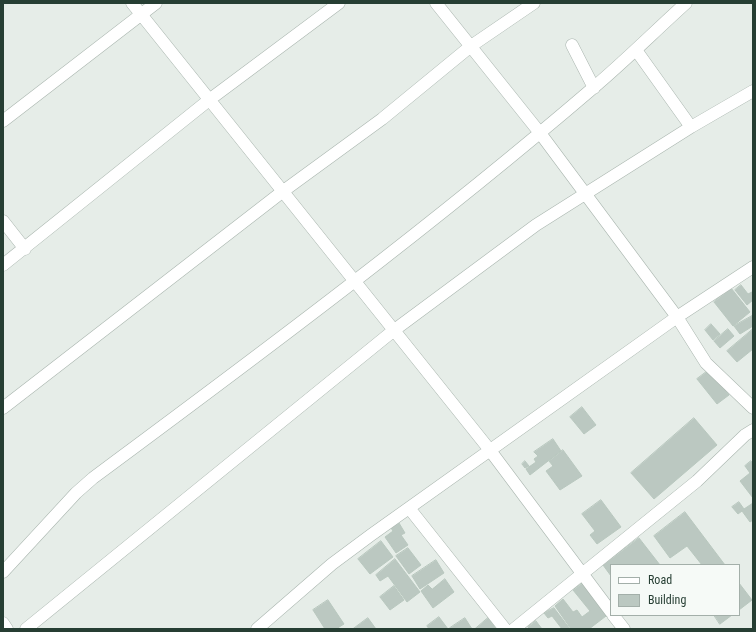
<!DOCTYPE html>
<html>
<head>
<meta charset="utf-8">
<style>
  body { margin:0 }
  #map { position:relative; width:756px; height:632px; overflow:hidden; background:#e6ede8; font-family:"Roboto Condensed",sans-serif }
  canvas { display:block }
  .frame { position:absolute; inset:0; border:4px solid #263e33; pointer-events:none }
  .legend { position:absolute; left:610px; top:564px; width:130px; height:52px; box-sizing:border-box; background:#f6faf7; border:1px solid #a3afa9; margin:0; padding:5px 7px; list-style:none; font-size:12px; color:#263e33 }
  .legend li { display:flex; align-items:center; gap:8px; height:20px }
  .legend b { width:20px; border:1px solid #a3afa9 }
</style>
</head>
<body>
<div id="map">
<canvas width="756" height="632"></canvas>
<div class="frame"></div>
<ul class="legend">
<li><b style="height:5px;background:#fff"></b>Road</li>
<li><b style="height:11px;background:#bbc8c1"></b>Building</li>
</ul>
</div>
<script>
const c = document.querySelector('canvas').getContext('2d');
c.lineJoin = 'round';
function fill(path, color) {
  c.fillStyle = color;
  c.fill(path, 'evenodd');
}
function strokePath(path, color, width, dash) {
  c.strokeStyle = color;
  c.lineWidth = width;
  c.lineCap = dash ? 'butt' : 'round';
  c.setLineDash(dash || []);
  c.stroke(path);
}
const building = new Path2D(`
  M741,285l7,9 4,-2 1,1v7l-6,5 -12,-15z
  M731,288l19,24 -17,14 -19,-24z
  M752,316l1,10 -13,8 -6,-8z
  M711,324l9,10 -7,6 -8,-10z
  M728,329l6,7 -14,12 -6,-7z
  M753,329v20l-16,13 -10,-11z
  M709,370l20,25 -12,9 -20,-25z
  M582,407l14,18 -12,9 -14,-17z
  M694,418l23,27 -63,54 -23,-26z
  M553,439l8,12 -31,24 -4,-6 10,-7 -2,-3 4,-3 -4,-4z
  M563,450l19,26 -22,14 -14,-19 7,-5 -4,-5z
  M525,461l4,5 -4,2 -3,-4z
  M751,461l2,3v34l-13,-17 10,-8 -5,-7z
  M601,500l20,27 -24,17 -7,-9 5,-4 -13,-17z
  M739,502l5,7 9,-6v17l-3,2 -8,-11 -4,3 -6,-7z
  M685,512l40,53h-23l-15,-19 -17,12 -16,-22z
  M399,523l6,10 -4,2 7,10 -12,8 -11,-16 8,-6 -2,-3z
  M639,538l21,27h-49v11l-8,-11z
  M381,541l12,16 -23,17 -12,-15z
  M408,548l13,17 -12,9 -13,-18z
  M395,559l25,33 -13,10 -19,-26 -8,5 -4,-6z
  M436,560l8,13 -24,16 -8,-13z
  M445,579l9,13 -21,16 -12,-17 7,-6 4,4z
  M586,581l24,32 -21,16h-18l-16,-23 8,-7 10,13 4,-2 5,7 8,-6 -17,-21z
  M739,583l13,17 -13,10z
  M394,586l10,14 -14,10 -10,-13z
  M328,600l16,24 -8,5h-11l-12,-19z
  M554,608l16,21h-8l-10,-13 -4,2 -4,-5z
  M714,615h18l-12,9z
  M439,617l9,12h-19l-2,-3z
  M368,618l8,11h-23z
  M465,618l7,11h-21l-1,-1z
  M488,618l8,11h-21z
  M536,621l6,8h-12l-2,-2z`);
fill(building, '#bbc8c1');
strokePath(building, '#b8c7be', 1);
const minor = new Path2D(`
  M132,3l357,446 122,163
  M436,3l104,130 137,184 29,46 47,45
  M572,45l22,43
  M636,50l55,77
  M3,121l153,-118
  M3,221l22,28
  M3,265l206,-165 130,-97
  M3,408l279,-216 100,-73 89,-73 63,-43
  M409,508l96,121
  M3,572l73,-79 17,-15c170,-126 339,-252 500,-390 32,-27 62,-57 93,-85
  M613,615l11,14
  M3,623l4,6
  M26,629l367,-298 143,-106 155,-98 62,-36
  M257,629l75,-65 39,-29 306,-218 76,-50
  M514,629l183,-148 48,-46 8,-5`);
strokePath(minor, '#a9b5ae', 13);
strokePath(minor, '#fff', 12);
</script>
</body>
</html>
